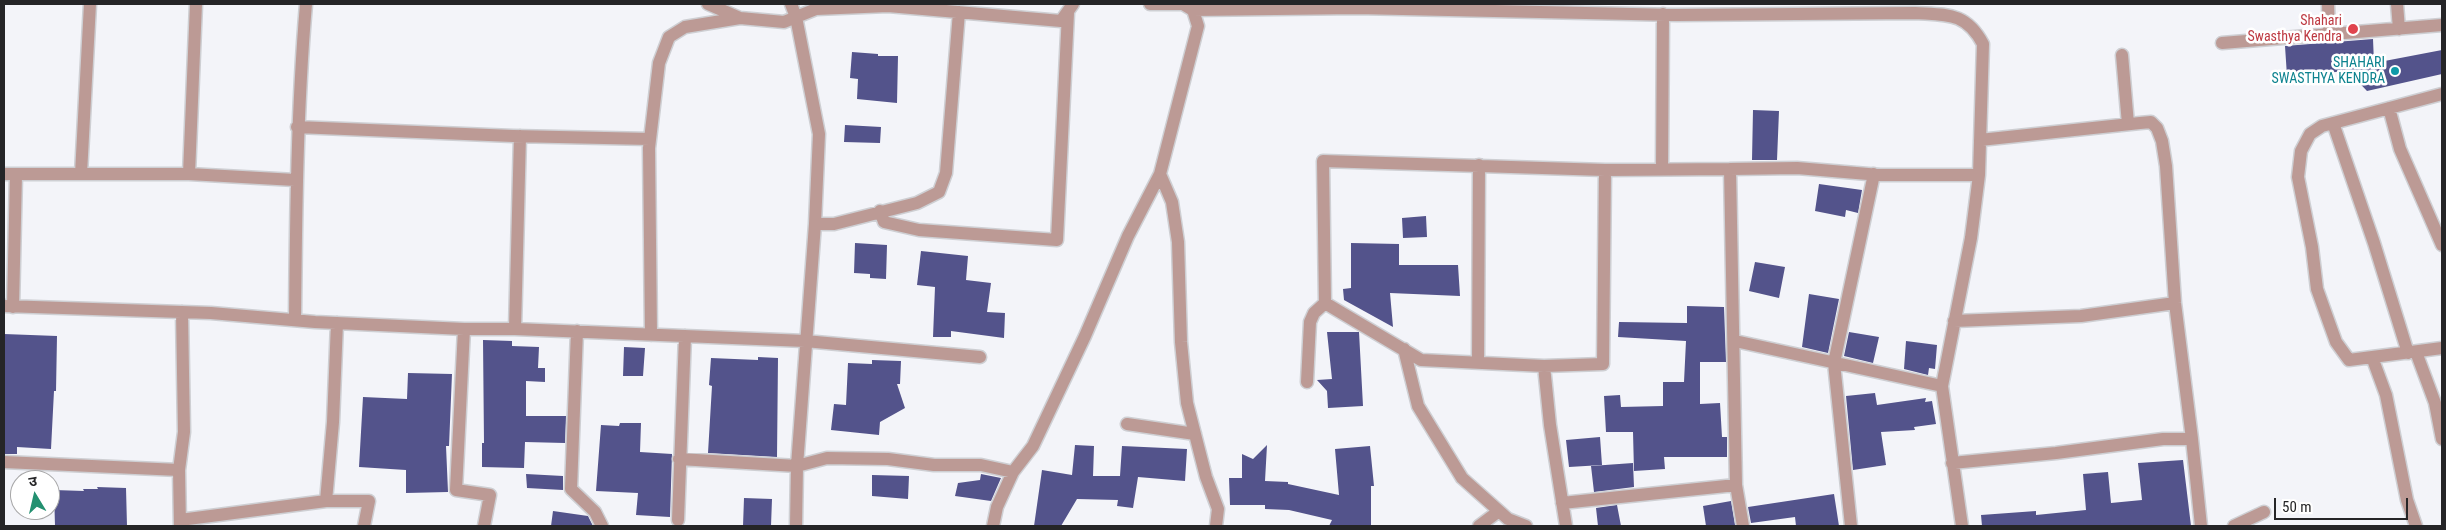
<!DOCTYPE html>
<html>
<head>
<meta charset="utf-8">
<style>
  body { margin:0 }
  #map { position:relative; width:2446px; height:530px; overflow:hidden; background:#f3f4f9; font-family:"Roboto Condensed","Noto Sans Devanagari",sans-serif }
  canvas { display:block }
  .frame { position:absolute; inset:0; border:5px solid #252527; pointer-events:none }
  .north { position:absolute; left:10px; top:470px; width:50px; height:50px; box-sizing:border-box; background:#fff; border:1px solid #a8a8a9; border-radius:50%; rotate:351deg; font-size:14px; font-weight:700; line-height:20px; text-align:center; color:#252527 }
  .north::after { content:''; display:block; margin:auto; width:18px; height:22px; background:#239070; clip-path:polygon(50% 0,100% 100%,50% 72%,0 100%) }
  .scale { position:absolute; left:2274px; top:498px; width:134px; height:22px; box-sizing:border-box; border:2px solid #252527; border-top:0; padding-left:6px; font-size:15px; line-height:18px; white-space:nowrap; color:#252527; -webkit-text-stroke:4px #fff; paint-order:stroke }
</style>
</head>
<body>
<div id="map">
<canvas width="2446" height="530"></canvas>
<div class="frame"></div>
<div class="north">उ</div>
<div class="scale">50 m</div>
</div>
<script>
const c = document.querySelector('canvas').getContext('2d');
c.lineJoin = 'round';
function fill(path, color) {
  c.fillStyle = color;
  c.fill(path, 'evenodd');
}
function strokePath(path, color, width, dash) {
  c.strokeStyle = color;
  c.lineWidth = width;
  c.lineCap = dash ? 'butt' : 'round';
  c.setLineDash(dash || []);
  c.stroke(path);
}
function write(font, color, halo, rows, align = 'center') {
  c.font = font + ' "Roboto Condensed",sans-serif';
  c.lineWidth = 5;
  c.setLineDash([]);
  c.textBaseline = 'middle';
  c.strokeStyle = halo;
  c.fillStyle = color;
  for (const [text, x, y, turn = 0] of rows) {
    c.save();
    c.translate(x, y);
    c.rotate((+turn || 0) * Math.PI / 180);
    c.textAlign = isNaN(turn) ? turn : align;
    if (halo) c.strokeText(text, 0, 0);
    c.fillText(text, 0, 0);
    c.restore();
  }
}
fill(new Path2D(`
  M2373,39l1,24 68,-13v24l-75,17 -19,-20 -61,5 -2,-30z
  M852,52l26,2v2h20l-1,47 -40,-4 1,-20 -8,-1z
  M1753,110l26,1 -2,49h-25z
  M845,125l36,2 -1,16 -36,-1z
  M1819,184l43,6 -4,23 -12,-3 -1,7 -30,-6z
  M1426,216l1,21 -24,1 -1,-20z
  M855,243l32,2 -1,34 -16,-1v-4l-16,-1z
  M1351,243l48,1v21h59l2,31 -70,-3 3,34 -49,-27 -1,-11 8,-1z
  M921,251l47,5 -2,24 25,3 -4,29 18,1 -1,25 -53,-7v6h-18l2,-50 -18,-2z
  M1755,262l30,5 -6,31 -30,-7z
  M1809,294l30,5 -11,54 -26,-6z
  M1687,306l37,1 2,55h-26v42l20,-1 2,34h5v20h-63l1,12 -31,2 -1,-39h-27l-2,-36 16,-1 1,12 42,-1v-24h21l2,-41 -68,-4 1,-15 68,1z
  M1327,332h32l4,74 -35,2 -1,-17 -10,-11 15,-1z
  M1849,332l30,5 -6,26 -29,-7z
  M4,334l53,2 -1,55h-2l-3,58 -34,-2v7h-13z
  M483,340l29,1v5l27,1 -1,21h7v14l-19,-1v35h40l-1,27 -40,-1 -1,26 -42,-1v-24h2z
  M1906,341l31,4 -2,24 -6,-1 -1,7 -24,-6z
  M624,347l21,1 -2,28h-20z
  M758,357l20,1 -1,99 -69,-4 4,-67 -3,-1 2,-27 47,2z
  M872,360l29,1 -1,23h-3l8,24 -25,14 -1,13 -48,-5 3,-26 12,1 2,-42 24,1z
  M408,373l44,1 -3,72h-3l2,46 -42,1v-23l-47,-3 4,-70 44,2z
  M1875,393l2,12 49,-7 -1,4 7,-1 4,23 -22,3 1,3 -34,2 5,33 -33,5 -7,-74z
  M620,423h21l-1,29 32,2 -2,63 -34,-2 2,-22 -42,-2 5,-66 18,1z
  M1600,437l2,28 -33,2 -3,-27z
  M1075,445l19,1 -1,30h27l2,-30 65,3 -2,32 -47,-4 -5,31 -16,-2 1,-6 -41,-1 -16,27h-27l8,-56 30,5z
  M1267,445l-2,36 23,1v2l51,11 -4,-46 35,-3 4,40h-3v40h-42l3,-6 -43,-10 -24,-1v-4h-35l-1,-27h13v-24l11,5z
  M2183,460l8,66h-209l-1,-11 55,-4v4l50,-5 -3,-36 25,-2 3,31 31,-3 -4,-37z
  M1633,463l1,24 -40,5 -3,-26z
  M526,474l37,2v14l-36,-2z
  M981,474l20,4 -10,23 -36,-5 3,-13 22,-3z
  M872,475l37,1 -1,23 -36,-3z
  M97,487l29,1 1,38h-72l-1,-36 30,1 -1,-2h15z
  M1834,494l5,32h-43l-1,-9 -44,6 -3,-16z
  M744,498l28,1 -1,27h-28z
  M1731,501l4,24 -29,1 -3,-20z
  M1617,505l4,21h-23l-2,-18z
  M553,511l35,5 5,10h-42z`), '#53538b');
const minor = new Path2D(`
  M708,4l32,14
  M791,4l5,13 23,117 -4,90 -18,242 -1,60
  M2328,4l1,31
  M2397,4l2,25
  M1193,10l164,-2 320,7 238,-2c32,2 51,-1 68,31l-4,131 -8,63 -29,148 20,140
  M2222,43l220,-18
  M2122,55l6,69
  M2442,94l-120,32 -12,8 -9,17 -3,26 14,70 5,42 19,53 13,18 93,-12
  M2389,108l11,41 42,96
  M2333,123l41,120 34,110
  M297,127l216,9 137,3
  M1980,140l160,-17 11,-1 6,6 5,13 4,25 9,137 17,136
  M1662,169l1,-155
  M1605,170l-2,194 -59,2 -123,-6 -96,-57 -2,-142 282,9 125,-1
  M4,174h185l106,6
  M81,174l9,-170
  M189,174l7,-170
  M1160,174l12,28 6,40 3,100 6,61 19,74 12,32 -2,17
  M880,211l4,11 35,8 138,10 11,-227
  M815,224h19l83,-21 22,-11 7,-19 13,-161
  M4,306l207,7 104,9 149,7h51l290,12 175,16
  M13,307l3,-133
  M295,320c1,-107 2,-210 11,-316
  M1954,321l127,-5 94,-13
  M464,329l-8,161 34,5 -6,31
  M515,329l5,-193
  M577,331l-6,158 24,23 7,14
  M651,335l-2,-187 10,-85 10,-26 16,-10 55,-9 44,4 32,-13 72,-3 173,15 12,-17
  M1735,341l207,45
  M1404,349l14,57 44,72 46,41 18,7
  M2416,352l19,51 7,36
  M2372,357l14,38 21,105 9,26
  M1478,363l1,-198
  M1544,366l6,59 16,101
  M1307,382l3,-60 4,-9 11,-10
  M1127,424l68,10
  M679,459l118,7 30,-8 61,1 46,6h47l32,7
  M4,462l175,8 5,-38 -2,-120
  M1952,463l104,-10 107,-14h29l9,87
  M179,470l1,56
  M326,501h43l-5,25
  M1562,503l174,-18
  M180,520l146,-19 7,-79 4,-99
  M678,520l7,-184
  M993,526l4,-19 16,-35 20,-26 52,-110 43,-100 32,-62 38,-148 -5,-16 -10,-6h-33
  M1479,526l20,-15
  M1743,526l-7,-41 -6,-316 67,-1 83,7h99
  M1851,526l-17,-163 40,-189
  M2234,526l30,-14`);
strokePath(minor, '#cecfd3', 15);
strokePath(minor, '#bc9a95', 12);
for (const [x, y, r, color] of [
  [2353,29,6,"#e0444e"],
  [2395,71,5,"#0f9aa8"]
]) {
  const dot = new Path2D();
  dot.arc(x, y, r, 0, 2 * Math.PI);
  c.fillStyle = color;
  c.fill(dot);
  strokePath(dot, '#fff', 2);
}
write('14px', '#be3a42', '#fff', [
  ["Shahari",2342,21],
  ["Swasthya Kendra",2342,37]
], 'right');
write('14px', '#0d838f', '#fff', [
  ["SHAHARI",2385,63],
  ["SWASTHYA KENDRA",2385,79]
], 'right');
</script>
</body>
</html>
